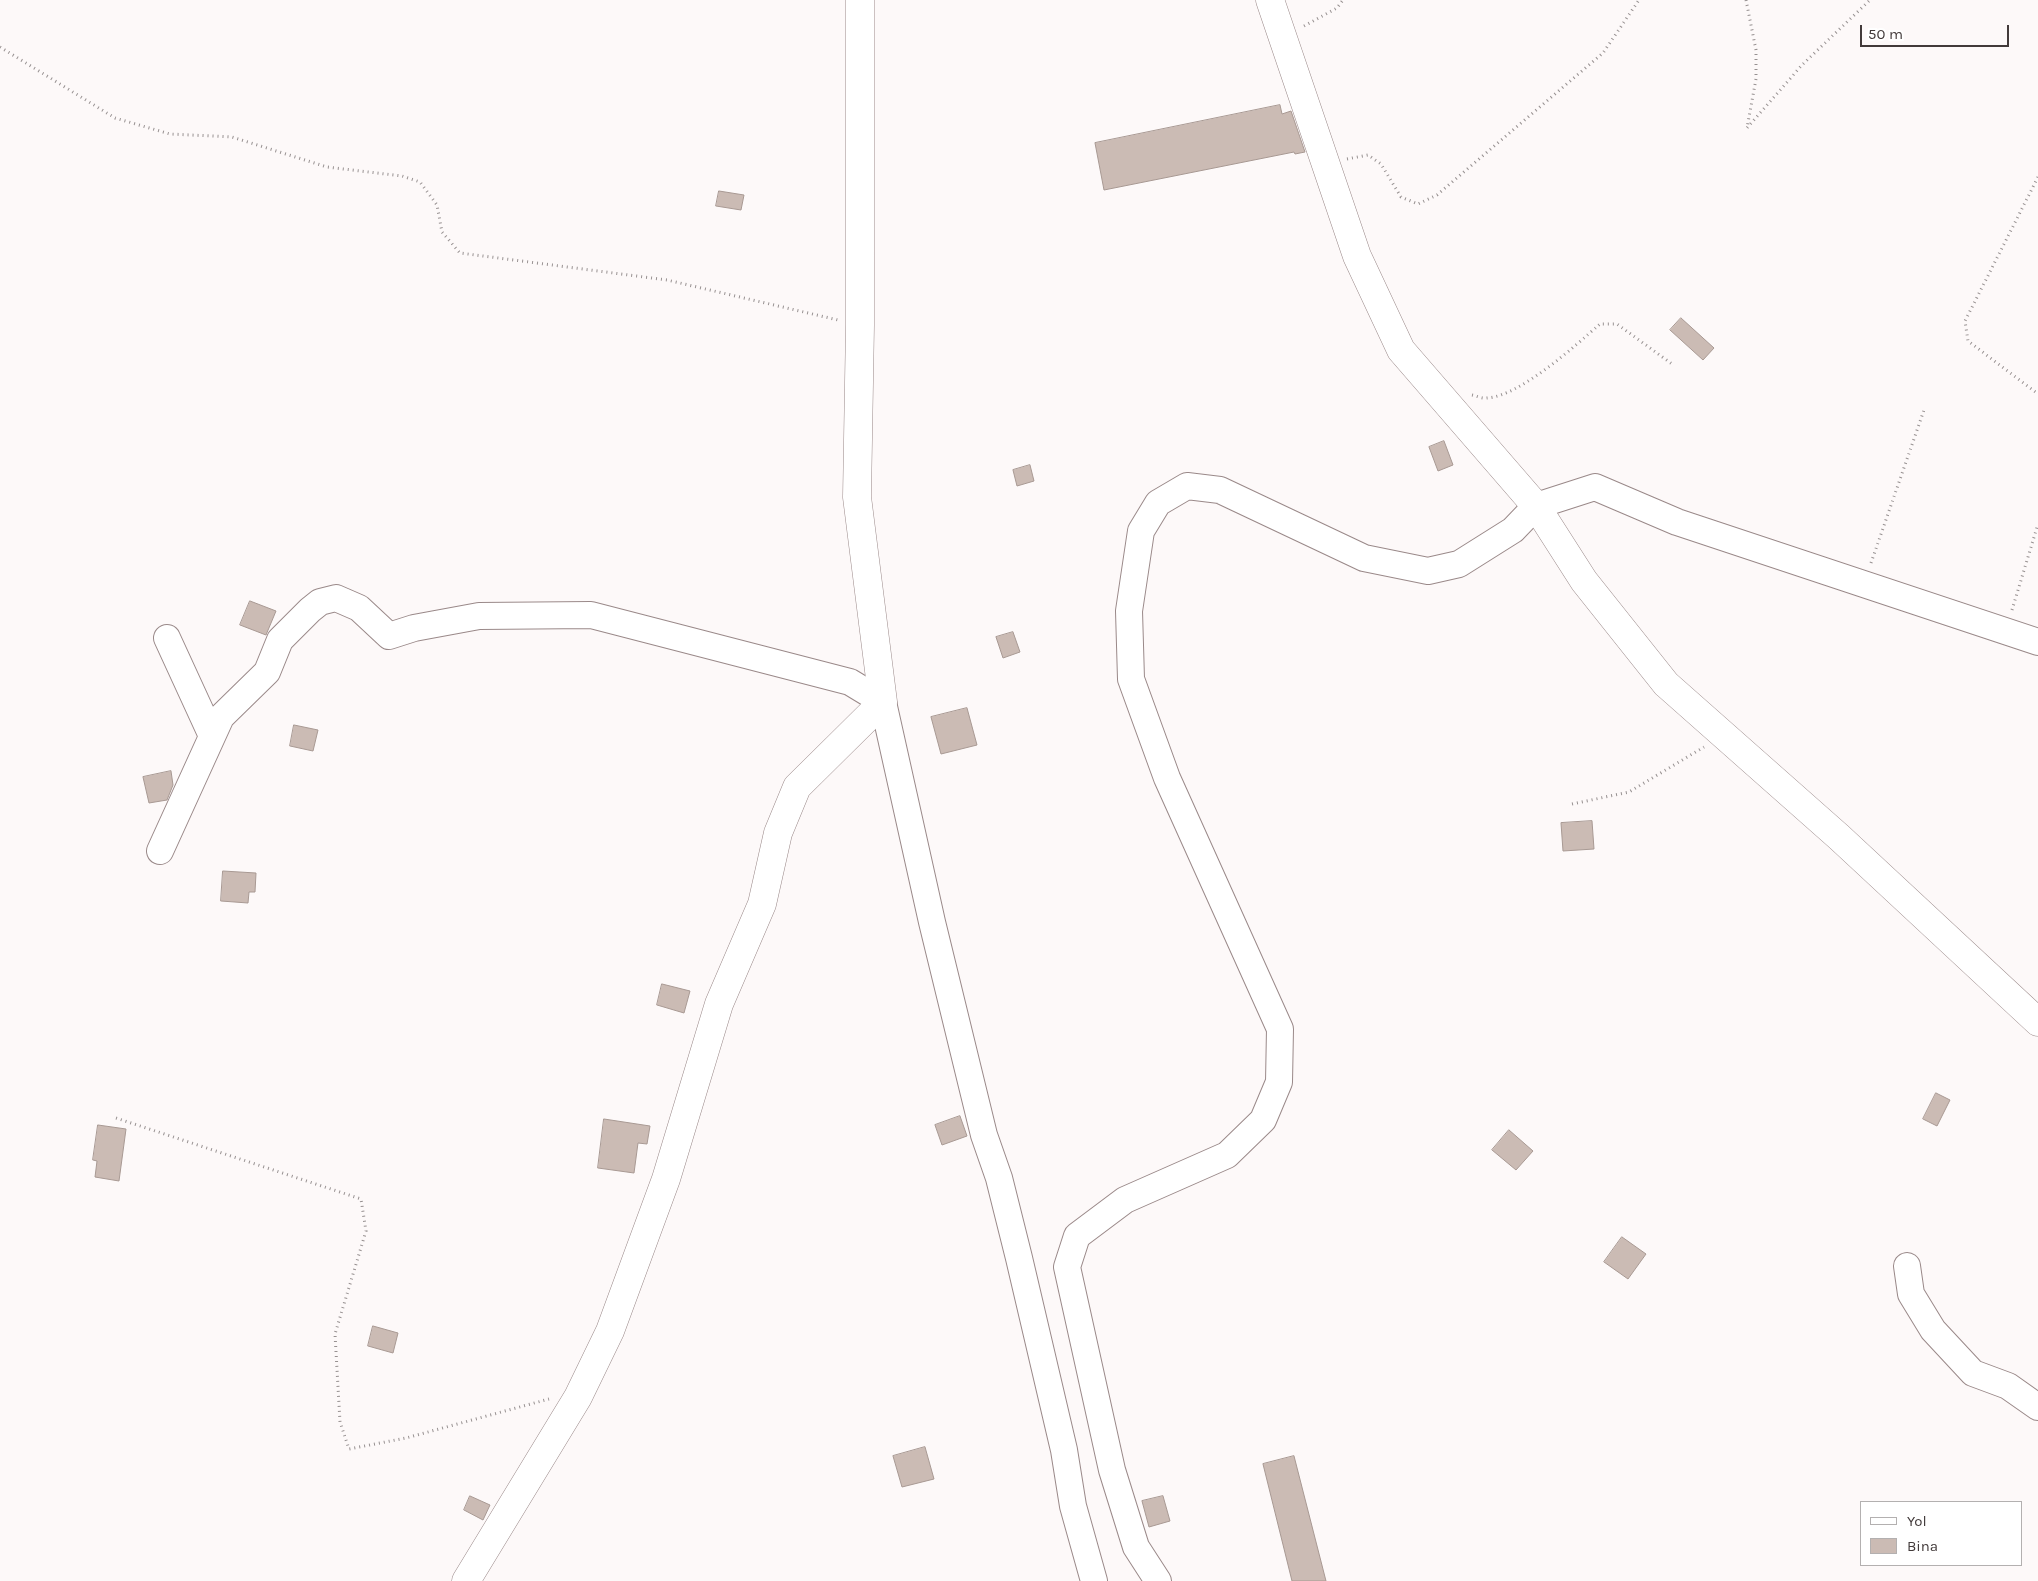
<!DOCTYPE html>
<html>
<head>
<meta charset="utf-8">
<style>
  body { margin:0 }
  #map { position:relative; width:2038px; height:1581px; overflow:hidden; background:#fdf9f9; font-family:Karla,sans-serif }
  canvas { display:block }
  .legend { position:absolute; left:1860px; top:1501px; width:162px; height:65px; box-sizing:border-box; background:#fff; border:1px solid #b3b0b0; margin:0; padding:6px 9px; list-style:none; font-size:15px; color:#423a3a }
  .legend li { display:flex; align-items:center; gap:10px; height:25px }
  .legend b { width:25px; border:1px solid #b3b0b0 }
  .scale { position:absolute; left:1860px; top:25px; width:149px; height:22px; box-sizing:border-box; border:2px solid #423a3a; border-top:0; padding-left:6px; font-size:15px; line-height:18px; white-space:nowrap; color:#423a3a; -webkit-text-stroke:4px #fff; paint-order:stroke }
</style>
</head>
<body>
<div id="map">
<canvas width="2038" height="1581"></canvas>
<ul class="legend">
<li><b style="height:6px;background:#fff"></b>Yol</li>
<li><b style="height:14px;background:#cbbbb4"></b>Bina</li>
</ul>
<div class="scale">50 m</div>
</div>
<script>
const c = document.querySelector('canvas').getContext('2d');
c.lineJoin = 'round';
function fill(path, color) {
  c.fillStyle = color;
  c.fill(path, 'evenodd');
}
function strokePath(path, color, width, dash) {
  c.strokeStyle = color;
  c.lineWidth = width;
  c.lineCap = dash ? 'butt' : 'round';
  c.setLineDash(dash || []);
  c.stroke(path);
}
const building = new Path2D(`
  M1280,105l2,9 9,-3 14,41 -10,2 -1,-2 -190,38 -9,-47z
  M719,191l25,4 -3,15 -25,-4z
  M1681,318l33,30 -11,12 -33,-30z
  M1444,441l9,24 -15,6 -9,-24z
  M1030,465l4,16 -17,5 -4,-16z
  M250,601l26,10 -10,24 -26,-10z
  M1013,632l7,20 -17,6 -7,-21z
  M967,708l10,37 -36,9 -10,-37z
  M294,725l24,5 -5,21 -23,-5z
  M171,771l2,14 -6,15 -18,3 -6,-26z
  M1592,821l2,28 -31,2 -2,-28z
  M223,871l33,2 -1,19h-6l-1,11 -27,-2z
  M662,984l28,7 -6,22 -27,-8z
  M1936,1093l14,7 -13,26 -14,-7z
  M960,1116l7,20 -25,9 -7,-20z
  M604,1119l46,7 -3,18 -9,-1 -4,30 -36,-5z
  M98,1125l28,4 -7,52 -24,-4 2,-16 -4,-1z
  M1509,1130l24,21 -17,19 -24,-20z
  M1622,1237l24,17 -18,25 -24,-17z
  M373,1326l25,7 -5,20 -25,-7z
  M925,1447l9,32 -32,8 -9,-31z
  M1294,1456l32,125h-34l-29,-117z
  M470,1496l20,9 -7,15 -19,-10z
  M1163,1496l7,25 -21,6 -7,-26z`);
fill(building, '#cbbbb4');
strokePath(building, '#a89993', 1);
const minor = new Path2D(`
  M167,638l45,98
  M160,851l61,-134 46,-45 13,-32 30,-30 10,-8 16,-4 23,10 30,28 25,-8 65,-12 112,-1 259,67 33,20 49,220 52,213 15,43 20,80 45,192 9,56 21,75
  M1907,1266l4,28 22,36 40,43 35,13 30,21
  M1158,1581l-22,-34 -24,-77 -45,-203 10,-31 48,-36 102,-45 36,-35 16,-38 1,-53 -113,-251 -36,-99 -2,-68 12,-80 17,-28 29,-17 33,4 144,68 64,13 31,-7 54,-34 23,-24 59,-19 82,35 361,120`);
const major = new Path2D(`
  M1270,0l87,256 44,94 135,156 48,75 82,103 173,153 199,185
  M466,1581l112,-184 32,-66 56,-152 53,-175 43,-100 16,-71 19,-46 86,-85 -26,-205 3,-172v-325`);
strokePath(minor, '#9a8989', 28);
strokePath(major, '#9a8989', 29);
strokePath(new Path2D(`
  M1746,0l10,50v29l-9,49 55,-63 68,-65
  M1304,26l33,-18 6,-8
  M0,47l115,71 55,16 62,3 95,30 75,9 18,6 17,23 5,27 18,21 207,27 171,40
  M1347,159l21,-4 13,9 20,33 17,7 19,-9 166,-142 36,-53
  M2038,177l-73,144 3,20 70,53
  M1472,395c5,1 10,4 15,3 33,-2 88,-52 113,-74h17l55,40
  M1871,563l53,-153
  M2012,610l26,-86
  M1572,804l57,-12 75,-45
  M116,1118l245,81 5,32 -31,103 5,88 9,27 57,-11 143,-39`), '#979191', 3, [1, 4]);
strokePath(minor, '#fff', 26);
strokePath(major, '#fff', 28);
</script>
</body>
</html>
